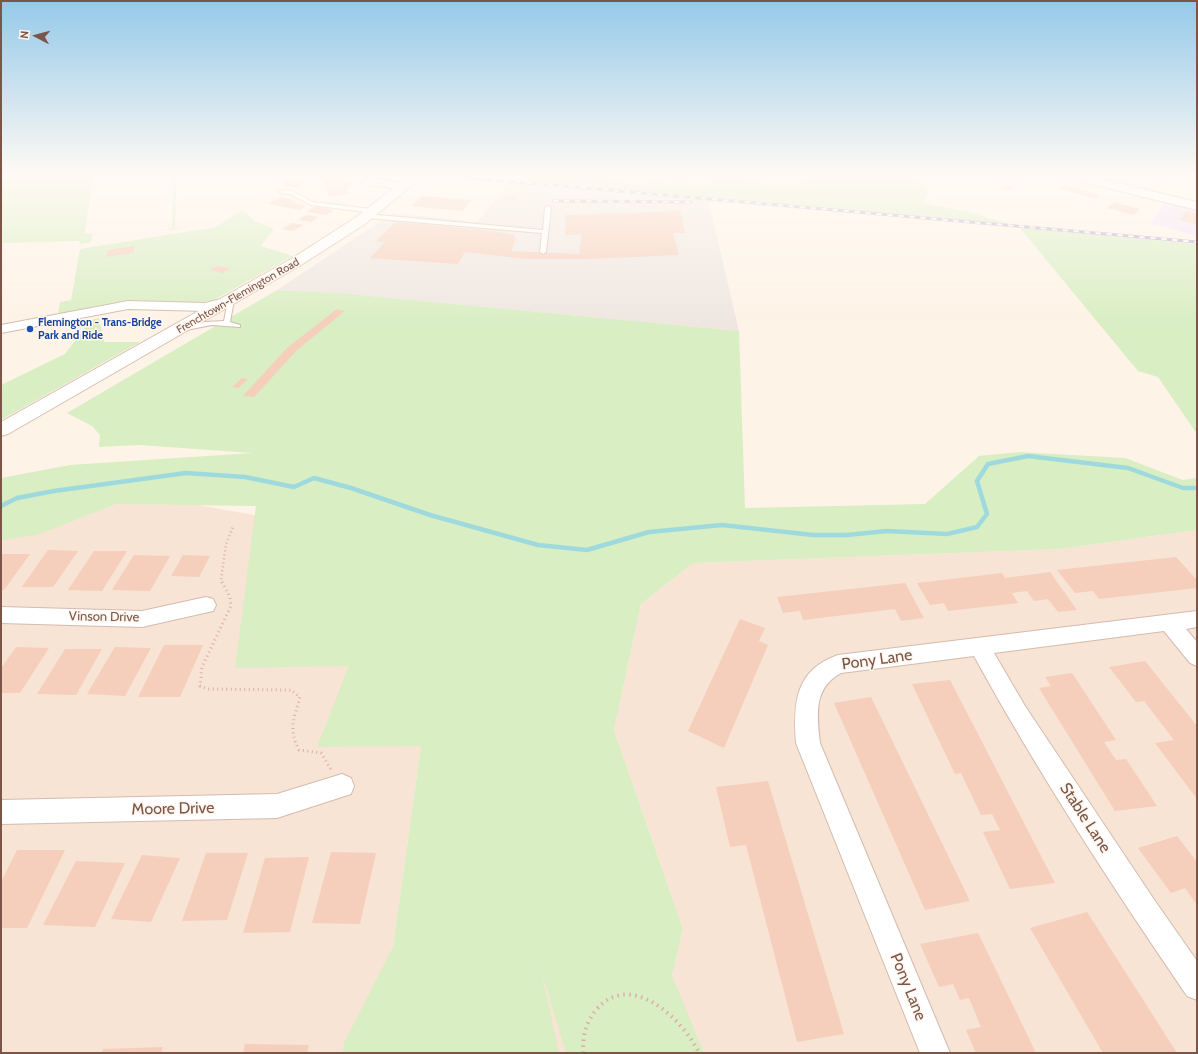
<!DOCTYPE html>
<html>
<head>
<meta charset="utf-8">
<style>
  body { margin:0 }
  #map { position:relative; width:1198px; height:1054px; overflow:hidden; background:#fef3e7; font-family:Cabin,sans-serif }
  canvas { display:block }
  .frame { position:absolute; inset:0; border:2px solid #7b5548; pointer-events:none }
  .north { position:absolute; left:16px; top:16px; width:40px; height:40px; -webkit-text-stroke:3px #fff7ef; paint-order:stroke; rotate:276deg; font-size:11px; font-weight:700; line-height:16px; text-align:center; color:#7b5548 }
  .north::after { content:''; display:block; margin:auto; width:14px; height:18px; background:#7b5548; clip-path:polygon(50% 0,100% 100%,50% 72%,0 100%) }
</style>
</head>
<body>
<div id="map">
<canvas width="1198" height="1054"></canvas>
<div class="frame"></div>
<div class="north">N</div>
</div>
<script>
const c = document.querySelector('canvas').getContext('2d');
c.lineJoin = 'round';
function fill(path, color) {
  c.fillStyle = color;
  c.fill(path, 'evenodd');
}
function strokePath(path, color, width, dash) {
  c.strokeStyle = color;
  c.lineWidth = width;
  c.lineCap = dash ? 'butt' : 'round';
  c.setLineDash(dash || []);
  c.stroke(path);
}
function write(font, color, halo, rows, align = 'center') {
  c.font = font + ' Cabin,sans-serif';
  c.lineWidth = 3;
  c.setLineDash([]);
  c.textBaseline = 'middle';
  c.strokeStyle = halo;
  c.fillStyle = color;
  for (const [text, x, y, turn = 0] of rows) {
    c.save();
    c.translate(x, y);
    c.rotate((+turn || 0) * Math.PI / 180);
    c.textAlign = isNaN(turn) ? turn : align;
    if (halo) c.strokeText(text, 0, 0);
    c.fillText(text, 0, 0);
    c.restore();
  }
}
fill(new Path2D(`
  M580,176h228l-6,14 -74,-12 -29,9 -37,1 -83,-11z
  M116,504l82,1 61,11 91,150 71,80 -28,201 279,29 11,-47 -69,-199 27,-126 52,-41 366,-14 138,-19v523h-1196v-526z`), '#f7e4d5');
fill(new Path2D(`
  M509,182l199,17 31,132 -400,-38 -62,-3 116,-77 84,9z`), '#efe6e1');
fill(new Path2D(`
  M1165,202l32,8v26l-47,-13z`), '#f0e3fb');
fill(new Path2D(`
  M15,176h87l-10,3 -7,54 8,1 -2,8 -11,2 -1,-3 -78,2v-56l5,-10z
  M173,176h4l-2,52h9l-22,3 10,-3z
  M531,176h49v1l82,11 37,-1 29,-9 74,12 6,-14 11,2 3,-2h74l20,4 14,11 -8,12 43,8 54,16 178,17v190l-39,-57 -20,-6 -119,-144 -496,-44z
  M242,210l11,10 21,9 -13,17 32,10 -81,45 -10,1h-60l-81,13 -3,-1 2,-12 11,-2 9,-51 136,-22z
  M277,290l62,3 400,38 6,177 180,-4 54,-48 40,-4 106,6 58,22 14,-2v52l-138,19 -366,14 -52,41 -27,126 69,199 -11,47 32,77h-138l-25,-83 18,83h-216l1,-10 49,-96 28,-201 -104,1 32,-81 -114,2 21,-162 -140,-2 -79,31 -36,5v-62l69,-13 183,-12 -114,-8 -40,2 1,-12 -8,-9 -25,-13z
  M99,318l5,24h36l-139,78v-35l64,-31 26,-34z`), '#d9eec3');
strokePath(new Path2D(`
  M1,506l16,-8 37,-7 132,-18 59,4 49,10 20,-9 37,10 79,27 108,30 49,5 62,-18 73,-7 91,10h34l40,-4 60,3 30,-7 10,-13 -10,-33 11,-17 40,-8 100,12 55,20h14`), '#9edadd', 4.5);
fill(new Path2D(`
  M321,176h14l6,2 1,3 9,1 1,3 -6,3 2,6 -19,3z
  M616,176h22l-2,3z
  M669,176h22v5l-23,-1z
  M1006,176h19l-6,4z
  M286,181h19l-4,6h-19z
  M1005,185l9,2 -5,3 -9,-2z
  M1064,185l36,10 -4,4 -36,-10z
  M506,195h9l3,2 -4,3h-7l-4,-2z
  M422,196l50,4 -10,11 -51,-5z
  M280,197l16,3 -5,2 16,4 -7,4 -32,-6z
  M1114,202l26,7 -6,6 -27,-7z
  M315,206l19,4 -8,5 -19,-3z
  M680,211l5,22h-12l6,22 -90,4h-63l-61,-7 -7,12 -88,-6 15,-16 -9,-1 20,-19 97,9 21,4 2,4 -5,12 68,3 3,-20 -17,1 1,-20z
  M1186,211l11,2v11l-18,-4z
  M306,215l13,2 -8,5 -13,-2z
  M292,223l12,2 -11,6 -11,-2z
  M135,246l-1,7 -28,4 2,-7z
  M217,266l13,2 -7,5 -13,-3z
  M337,309l8,2 -48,39 -43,47 -11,-1 44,-48z
  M242,378l6,1 -10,9 -6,-1z
  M48,550l30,1 -25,36h-31z
  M94,551h33l-25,40 -34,-1z
  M1,554h29l-26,36h-3z
  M134,555l36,1 -20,35 -38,-1z
  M183,555l27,1 -11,21 -28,-1z
  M1176,557l21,23v8l-98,11 -6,-8 -18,2 -18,-23z
  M1050,572l27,38 -19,2 -10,-13 -14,2 -7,-10 -15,2 6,10 -70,8 -4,-8 -14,2 -13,-22 85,-10 3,5z
  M905,583l19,35 -23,3 -6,-12 -92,11 -3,-9 -17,2 -6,-16z
  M740,619l25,9 -6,13 9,4 -44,103 -36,-17z
  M164,645h39l-23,52h-42z
  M16,647l33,1 -29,45h-19v-25z
  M115,647l36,1 -26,48 -38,-2z
  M65,649h37l-26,46 -39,-1z
  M1145,661l52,65v73l-42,-56 19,-3 -30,-39 -8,1 -27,-35z
  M1072,673l44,67 -12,2 12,18 10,-1 31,47 -42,5 -76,-123 12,-2 -6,-9z
  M950,680l105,203 -45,6 -27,-57 17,-2 -8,-16 -11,1 -20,-42 -6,1 -43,-90z
  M871,697l99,204 -45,9 -91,-207z
  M768,781l76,253 -47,8 -51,-197 -16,2 -14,-60z
  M1177,836l20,26v43l-12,-17 -14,5 -33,-45z
  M17,850h48l-38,78h-26v-46z
  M331,852l45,1 -16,71 -48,-1z
  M206,853h42l-21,67 -45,1z
  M142,855l38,3 -29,64 -40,-3z
  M309,857l-19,75 -47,1 22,-75z
  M76,861l49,2 -30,64 -52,-2z
  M1087,912l90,141h-74l-73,-125z
  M978,933l58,120h-60l-10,-23 15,-3 -12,-29 -9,2 -7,-16 -14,3 -19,-43z
  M245,1044l64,1 -2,8h-64z
  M163,1047l-2,6h-59l1,-4z`), '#f6cebc');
const service = new Path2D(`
  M654,176h4l-3,7 -2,1 -2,-1z
  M281,190l12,1 19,11 61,7 3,2 -3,2 -62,-8 -21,-11 -11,-1v-2z
  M548,206l3,2 -5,44 -3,2 -3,-2 2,-19 -175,-15 -3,-2 3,-2 176,16 2,-22z
  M231,298l3,2 -4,22 10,3v2l-28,-2 -26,5 -3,-2 22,-6 19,-1 4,-21z`);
const minor = new Path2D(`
  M346,176c20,0 39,5 59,7l5,3 -5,3 -37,-4z
  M229,297l4,1 2,3 -2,3 -28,7 -77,-2 -127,24v-8l127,-24 77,2z
  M206,597l7,2 3,6 -3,6 -71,16 -141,-4v-16l141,4z
  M1197,611v16l-11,2 11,13v24l-7,-3 -26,-32 -170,22 31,53 130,195 42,60v39l-10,-4c-75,-110 -149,-223 -213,-340l-133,17c-28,15 -24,42 -21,70l130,310h-30l-124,-310c-3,-40 -1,-73 42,-88z
  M342,774l9,4 3,8 -3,8 -74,24 -276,6v-24l276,-6z`);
const tertiary = new Path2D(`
  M1069,176h21l107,26v8l-126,-31z`);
const secondary = new Path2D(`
  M409,176h14l-58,48 -64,41 -293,169 -7,2v-14l290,-163 64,-41z`);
strokePath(service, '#d4bbae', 2);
strokePath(minor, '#d4bbae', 2);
strokePath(tertiary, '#d4bbae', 2);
strokePath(secondary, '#dabcad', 2);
strokePath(new Path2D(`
  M222,583l-1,-3 5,-36 7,-17`), '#dcb09e', 2.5, [1, 3]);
strokePath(new Path2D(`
  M222,582l8,15 1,9 -29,61 -2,19 8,3 83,1 9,7c-6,22 -12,31 -1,53l22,3 11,18`), '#dcb09e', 3, [1, 3.5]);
strokePath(new Path2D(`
  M583,1053c0,-17 2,-29 13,-43 34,-41 87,9 103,43`), '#dcb09e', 4, [1.5, 4.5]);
fill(service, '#fff');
fill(minor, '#fff');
fill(tertiary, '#fff');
fill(secondary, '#fff');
const rail = new Path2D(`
  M449,176l748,66
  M553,201l138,1`);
strokePath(rail, '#b4a3ca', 3);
strokePath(rail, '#fff7ef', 2, [5.5]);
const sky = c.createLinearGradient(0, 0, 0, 324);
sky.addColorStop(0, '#95c9e9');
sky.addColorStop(0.54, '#fffaf4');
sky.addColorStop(1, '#fffaf400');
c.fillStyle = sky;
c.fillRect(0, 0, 1198, 324);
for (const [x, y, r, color] of [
  [30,329,4,"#1a4fb4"]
]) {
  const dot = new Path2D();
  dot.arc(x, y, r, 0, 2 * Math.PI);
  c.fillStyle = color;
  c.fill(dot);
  strokePath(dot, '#fff7ef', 1.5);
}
write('11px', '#7b5548', '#fff7ef', [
  ["Frenchtown-Flemington Road",238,296,-30]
]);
write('bold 11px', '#164399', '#fff7ef', [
  ["Flemington - Trans-Bridge",38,323],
  ["Park and Ride",38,336]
], 'left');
write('13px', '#7b5548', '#fff7ef', [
  ["Vinson Drive",104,617,1]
]);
write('16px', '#7b5548', '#fff7ef', [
  ["Pony Lane",877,660,-8],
  ["Moore Drive",173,809,-1],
  ["Stable Lane",1085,818,57],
  ["Pony Lane",908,987,68]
]);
</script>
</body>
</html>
